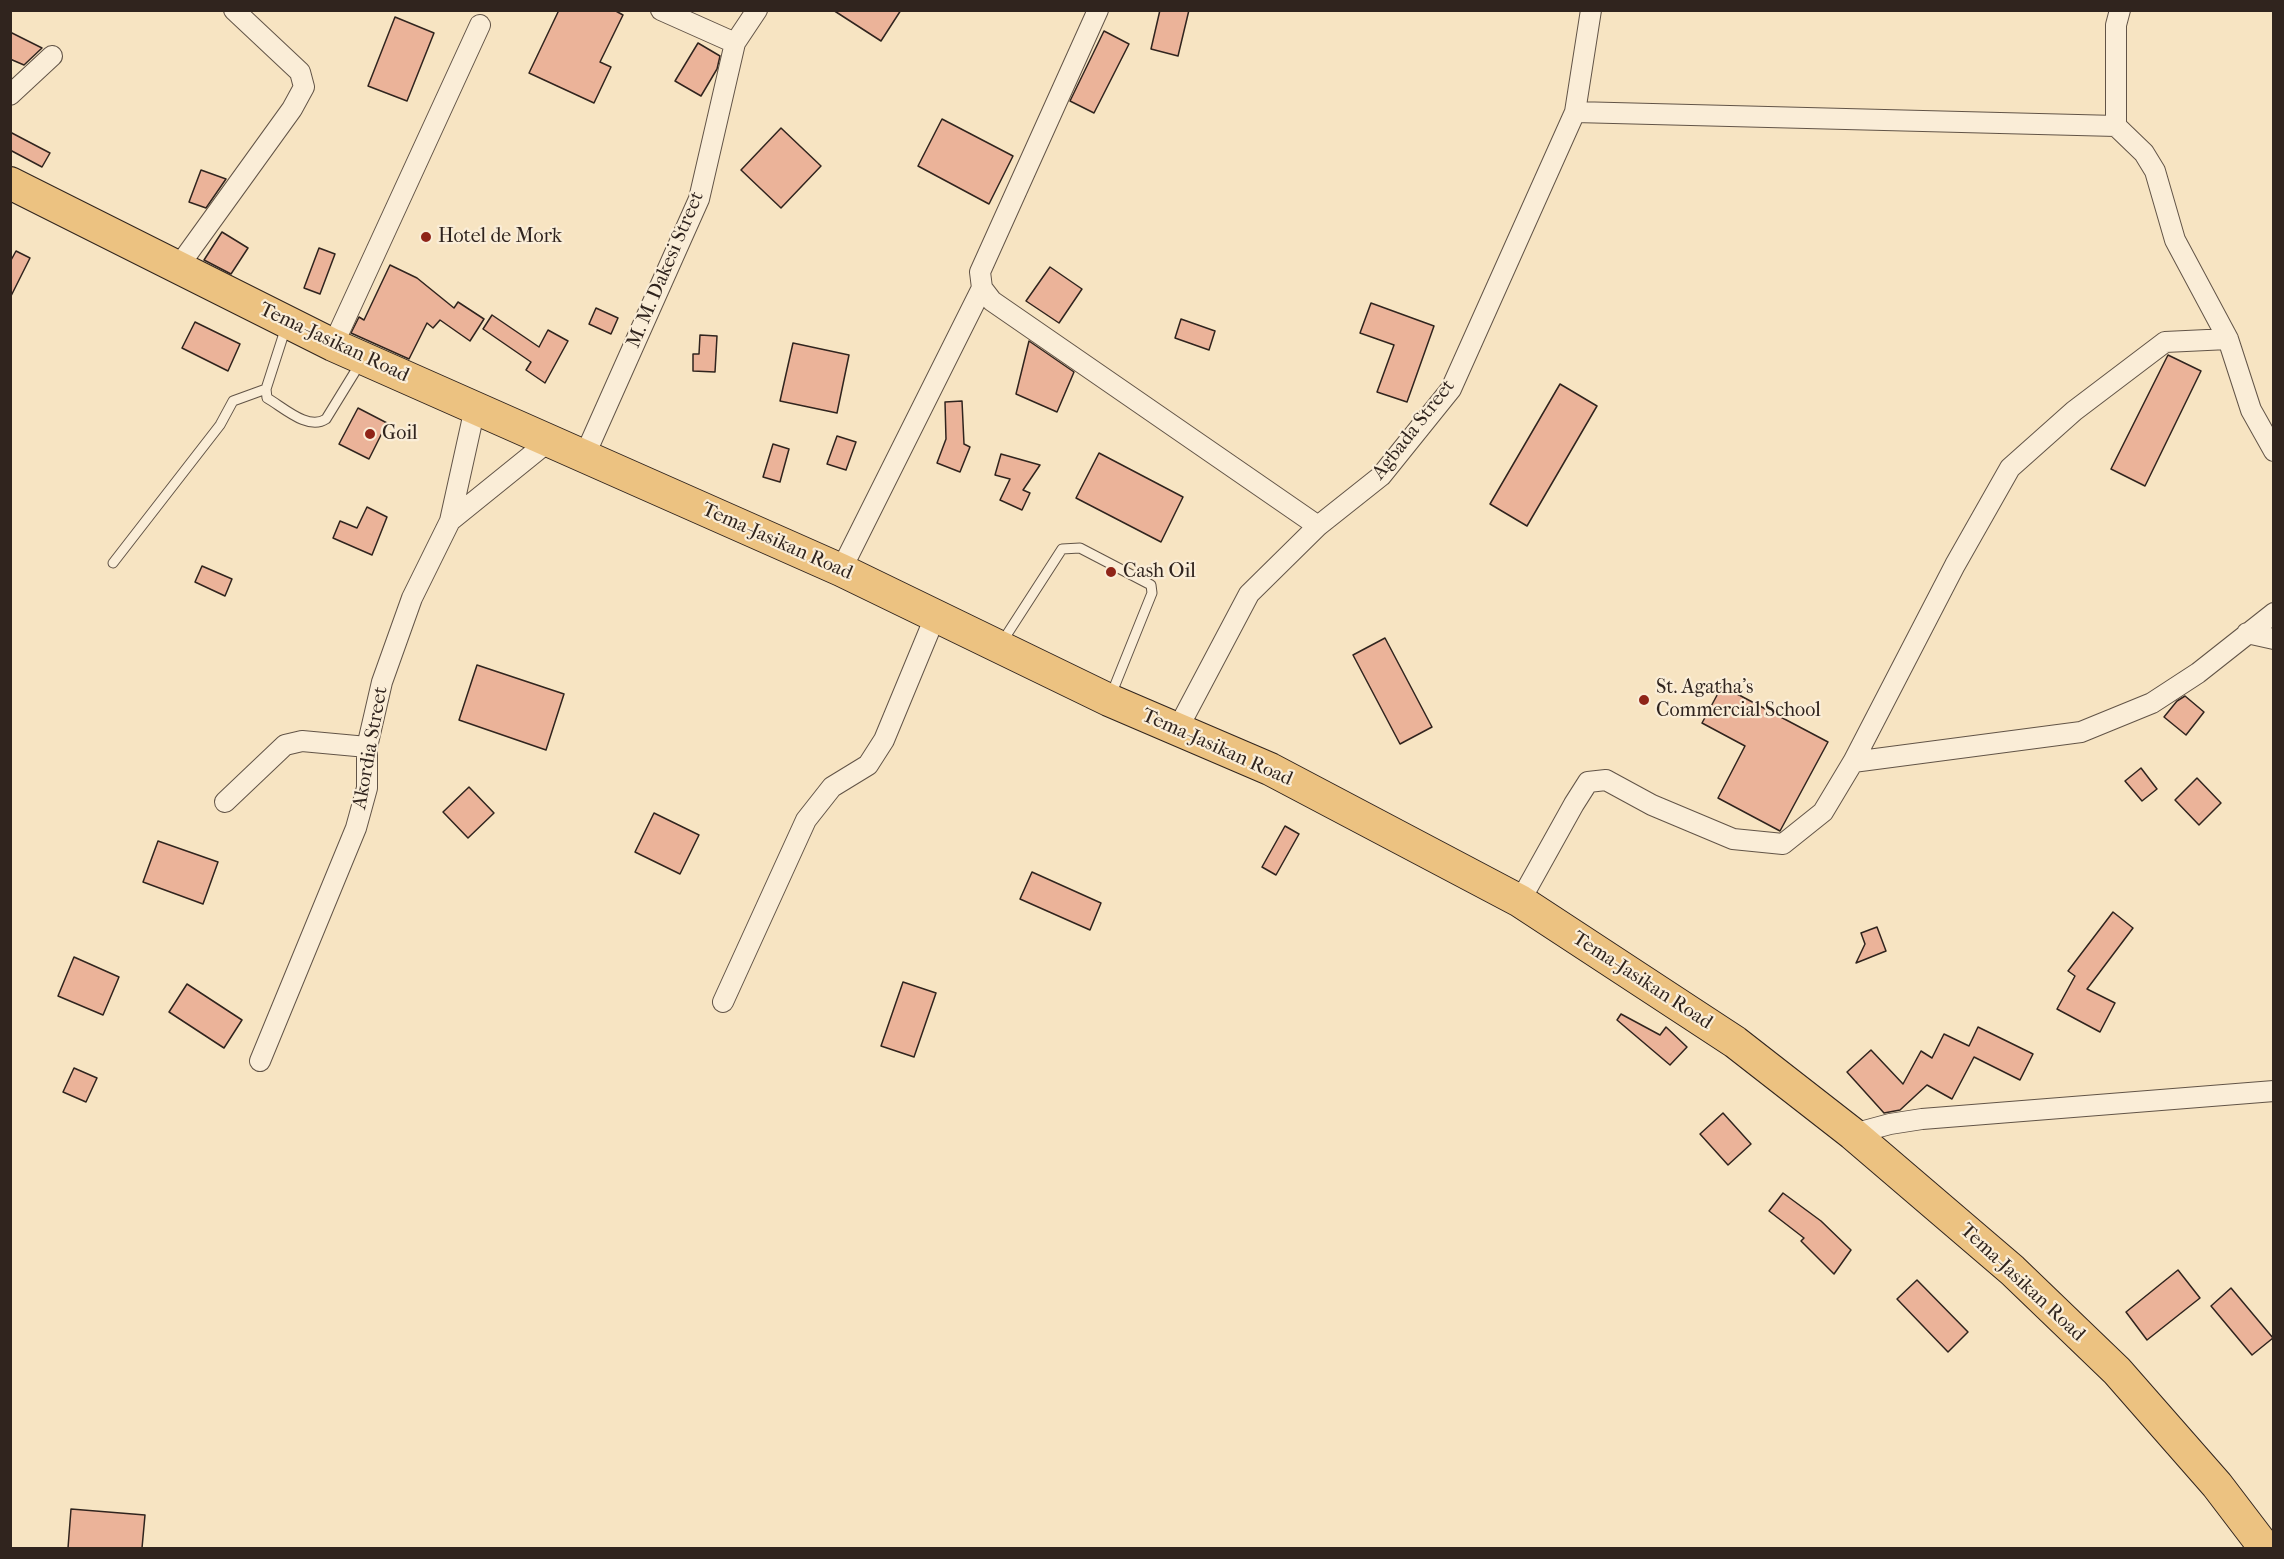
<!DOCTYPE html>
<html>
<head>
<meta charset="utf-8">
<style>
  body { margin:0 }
  #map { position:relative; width:2284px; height:1559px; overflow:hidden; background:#f7e4c2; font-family:"IM FELL French Canon",serif }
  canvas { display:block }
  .frame { position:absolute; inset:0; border:12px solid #30241e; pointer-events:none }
</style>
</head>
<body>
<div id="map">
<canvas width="2284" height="1559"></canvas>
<div class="frame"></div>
</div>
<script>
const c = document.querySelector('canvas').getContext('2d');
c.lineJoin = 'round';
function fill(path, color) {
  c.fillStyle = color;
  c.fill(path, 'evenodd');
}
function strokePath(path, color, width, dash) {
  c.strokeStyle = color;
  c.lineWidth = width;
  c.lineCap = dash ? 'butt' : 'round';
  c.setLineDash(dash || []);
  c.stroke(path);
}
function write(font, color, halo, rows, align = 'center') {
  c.font = font + ' "IM FELL French Canon",serif';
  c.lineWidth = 4.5;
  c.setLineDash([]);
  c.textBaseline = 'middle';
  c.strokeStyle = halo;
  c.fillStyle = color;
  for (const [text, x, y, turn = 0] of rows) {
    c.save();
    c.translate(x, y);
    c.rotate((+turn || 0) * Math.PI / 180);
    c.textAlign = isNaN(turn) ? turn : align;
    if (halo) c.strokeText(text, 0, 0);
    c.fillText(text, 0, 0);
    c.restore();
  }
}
const building = new Path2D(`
  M559,10h55l9,5 -23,47 11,5 -17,36 -65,-30z
  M833,10h68l-20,31z
  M1160,10h29l-11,46 -27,-7z
  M395,17l39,16 -27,68 -39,-15z
  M1104,31l25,13 -35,69 -24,-12z
  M10,32l32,16 -18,17 -14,-6z
  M698,43l22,13 -3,13 -16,27 -26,-15z
  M942,119l71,37 -24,48 -71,-38z
  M781,128l40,38 -40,42 -40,-38z
  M10,132l40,21 -8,14 -32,-17z
  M201,170l25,9 -20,29 -17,-6z
  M222,232l26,16 -17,26 -27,-14z
  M319,248l16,6 -15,40 -16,-6z
  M16,251l14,7 -20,40v-36z
  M390,265l27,13 37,30 4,-6 26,17 -14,22 -30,-21 -7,8 -6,-5 -18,36 -58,-26 8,-16 5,3z
  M1050,267l32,22 -23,34 -33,-22z
  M1371,303l63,23 -27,76 -30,-10 17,-47 -34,-12z
  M596,308l22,10 -7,16 -22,-10z
  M492,315l47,32 9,-17 20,11 -23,42 -19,-13 5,-8 -48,-33z
  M1181,319l34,12 -6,19 -34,-12z
  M195,322l45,22 -12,27 -46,-23z
  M700,335l17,1 -2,36 -22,-1v-17h6z
  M1029,341l45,31 -17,40 -41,-18z
  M793,343l56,12 -12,58 -57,-12z
  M2168,355l33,16 -56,115 -34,-17z
  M1560,384l37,22 -70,120 -37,-22z
  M962,401l2,43 6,3 -10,25 -23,-9 9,-24 -1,-37z
  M358,408l29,15 -18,36 -30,-15z
  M837,436l19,6 -10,28 -19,-6z
  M773,444l16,5 -9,33 -17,-5z
  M1099,453l84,44 -22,45 -85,-44z
  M1001,454l39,11 -17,25 7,3 -8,17 -22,-10 10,-21 -15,-4z
  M367,507l20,10 -15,38 -39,-17 7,-17 17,7z
  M202,566l30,13 -7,17 -30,-14z
  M1385,638l47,89 -32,17 -47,-89z
  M477,665l87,29 -18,56 -87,-30z
  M1722,686l106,56 -48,89 -62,-33 27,-52 -43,-23z
  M2185,696l19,16 -18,23 -22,-18 13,-16z
  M2141,768l16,21 -15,12 -17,-20z
  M2197,778l24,25 -22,22 -24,-25z
  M469,787l25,26 -26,25 -25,-26z
  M654,813l45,22 -19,39 -45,-22z
  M1285,826l14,8 -23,41 -14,-8z
  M158,841l60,21 -15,42 -60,-22z
  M1032,872l69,31 -11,27 -70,-31z
  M2113,912l20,16 -46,61 28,14 -15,29 -43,-23 18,-33 -7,-5z
  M1877,927l9,24 -30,12 9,-19 -4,-11z
  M74,957l45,20 -16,38 -45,-19z
  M903,982l33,11 -22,64 -33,-11z
  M187,984l55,36 -18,28 -55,-36z
  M1621,1014l39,21 6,-8 21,20 -17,18 -53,-45z
  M1978,1027l55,27 -13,26 -46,-23 -22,42 -25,-14 -27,25 -16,3 -37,-41 24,-22 32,34 18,-33 11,7 12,-24 25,12z
  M74,1068l23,10 -11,24 -23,-10z
  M1723,1113l28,31 -23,21 -28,-31z
  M1783,1193l38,28 30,29 -17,24 -33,-33 3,-3 -35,-27z
  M2178,1270l22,28 -53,42 -21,-28z
  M1917,1280l51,52 -20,20 -51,-53z
  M2231,1288l42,50 -21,17 -41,-49z
  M71,1509l74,6 -3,33h-74z`);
fill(building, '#ebb399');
strokePath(building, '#30241e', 1.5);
const service = new Path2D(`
  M286,327l-20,62 1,9c16,9 41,33 59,21l35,-57
  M113,563l107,-138 13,-24 33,-12
  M1002,642l60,-93 18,-1 71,37 1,8 -41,102`);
const minor = new Path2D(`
  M661,10l74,33
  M1098,10l-118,262 2,16 10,13 326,225
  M10,95l42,-39
  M1575,112l541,14 28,27 11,18 20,69 53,99 23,71 23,41
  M2116,126v-101l4,-15
  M178,267l114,-158 12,-22 -4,-15 -66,-62
  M333,345l147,-320
  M584,457l115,-258 36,-156 22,-33
  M450,521l25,-113
  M841,570l141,-282
  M2247,633l27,6
  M1177,730l72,-136 69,-68 63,-50 70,-87 124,-277 16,-102
  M1853,762l228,-30 71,-29 46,-30 76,-60
  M225,802l60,-57 17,-4 65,6
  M1520,901l54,-97 14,-22 18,-2 46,25 81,34 50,5 40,-32 30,-50 102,-197 55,-97 64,-57 91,-69 63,-3
  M723,1002l83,-182 26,-33 36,-22 16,-25 51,-123
  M260,1061l96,-233 11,-40v-41l15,-65 30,-84 38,-77 99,-80
  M1853,1134l37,-10 32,-5 352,-28`);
const trunk = new Path2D(`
  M10,183l323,162 508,225 268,130 161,69 250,132 215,141 118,92 159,136 105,101 100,114 48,63`);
strokePath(service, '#625447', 11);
strokePath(minor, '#625447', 22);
strokePath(trunk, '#30241e', 34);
strokePath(service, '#faedd7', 9);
strokePath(minor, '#faedd7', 20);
strokePath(trunk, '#ecc281', 32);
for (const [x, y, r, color] of [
  [426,237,6,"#8f2418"],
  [370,434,6,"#8f2418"],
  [1111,572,6,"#8f2418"],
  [1644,700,6,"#8f2418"]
]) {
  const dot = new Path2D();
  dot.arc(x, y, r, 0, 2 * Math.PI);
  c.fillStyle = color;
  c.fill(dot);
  strokePath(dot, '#faedd7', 2);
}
write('20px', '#30241e', '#faedd7', [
  ["Hotel de Mork",438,237],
  ["Goil",382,434],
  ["Cash Oil",1123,572],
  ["St. Agatha's",1656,688],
  ["Commercial School",1656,711]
], 'left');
write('20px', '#30241e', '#faedd7', [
  ["M. M. Dakesi Street",666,270,-67],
  ["Tema-Jasikan Road",334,343,25],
  ["Agbada Street",1414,430,-52],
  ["Tema-Jasikan Road",777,542,24],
  ["Akordia Street",371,748,-80],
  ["Tema-Jasikan Road",1217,748,24],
  ["Tema-Jasikan Road",1642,981,33],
  ["Tema-Jasikan Road",2022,1283,43]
]);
</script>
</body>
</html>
